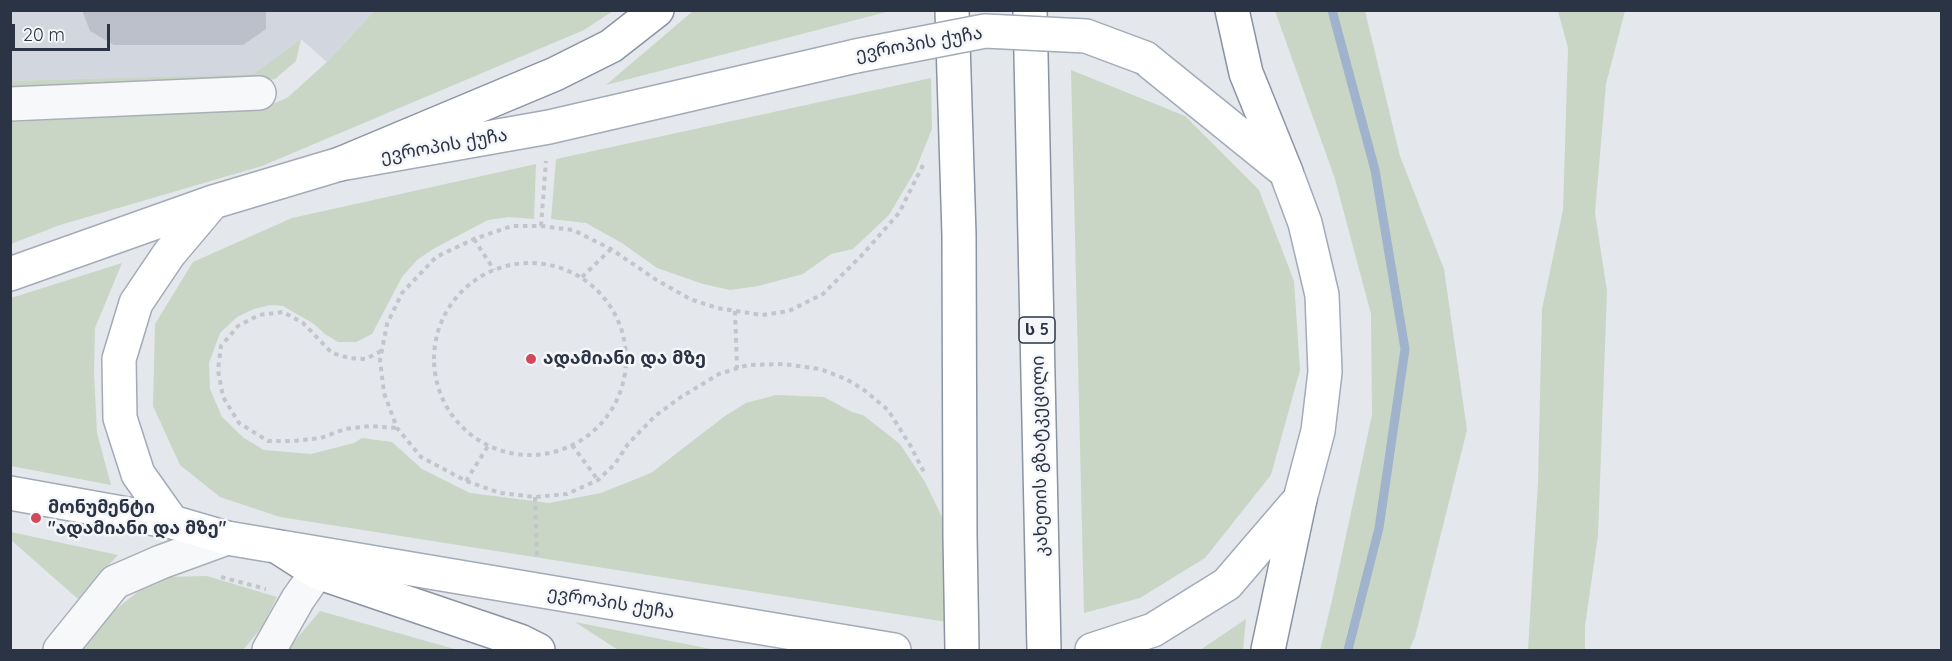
<!DOCTYPE html>
<html>
<head>
<meta charset="utf-8">
<style>
  body { margin:0 }
  #map { position:relative; width:1952px; height:661px; overflow:hidden; background:#e4e7ec; font-family:Quicksand,sans-serif }
  canvas { display:block }
  .frame { position:absolute; inset:0; border:12px solid #2b3445; pointer-events:none }
  .scale { position:absolute; left:12px; top:24px; width:98px; height:27px; box-sizing:border-box; border:3px solid #2b3445; border-top:0; padding-left:8px; font-size:18px; line-height:21px; white-space:nowrap; color:#2b3445; -webkit-text-stroke:4px #f4f6f9; paint-order:stroke }
</style>
</head>
<body>
<div id="map">
<canvas width="1952" height="661"></canvas>
<div class="frame"></div>
<div class="scale">20 m</div>
</div>
<script>
const c = document.querySelector('canvas').getContext('2d');
c.lineJoin = 'round';
function fill(path, color) {
  c.fillStyle = color;
  c.fill(path, 'evenodd');
}
function strokePath(path, color, width, dash) {
  c.strokeStyle = color;
  c.lineWidth = width;
  c.lineCap = dash ? 'butt' : 'round';
  c.setLineDash(dash || []);
  c.stroke(path);
}
function write(font, color, halo, rows, align = 'center') {
  c.font = font + ' Quicksand,"Noto Sans Georgian",sans-serif';
  c.lineWidth = 5;
  c.setLineDash([]);
  c.textBaseline = 'middle';
  c.strokeStyle = halo;
  c.fillStyle = color;
  for (const [text, x, y, turn = 0] of rows) {
    c.save();
    c.translate(x, y);
    c.rotate((+turn || 0) * Math.PI / 180);
    c.textAlign = isNaN(turn) ? turn : align;
    if (halo) c.strokeText(text, 0, 0);
    c.fillText(text, 0, 0);
    c.restore();
  }
}
fill(new Path2D(`
  M10,11h364l-47,51 -26,-23 -48,35 -242,7z`), '#d2d6de');
fill(new Path2D(`
  M374,11h239l-29,19 -322,136 -202,59 -49,19v-122l247,-12 29,-12 40,-36z
  M693,11v-1l197,1 -284,74z
  M1275,11h90l35,145 44,113 23,161 -52,207 -6,13h-89l13,-54 39,-181 -1,-101 -36,-135z
  M1558,11h67l-19,73 -11,129 12,78 -9,244 -13,91v24h-57l10,-168 4,-173 21,-99 5,-162z
  M301,39l-5,22 -21,18 -25,5 -239,8 -1,-11 243,-7z
  M1071,70l114,46 74,74 35,91 6,89 -29,105 -66,83 -65,40 -56,15z
  M931,78l1,51 -17,42 -26,44 -36,34 -22,5 -28,20 -45,12 -28,4 -27,-6 -46,-16 -35,-25 -36,-20 -35,-4 5,-60z
  M536,164l-2,55 -25,-2 -21,3 -55,29 -16,11 -15,17 -30,57 -16,8h-18l-13,-8 -11,-10 -31,-18 -13,-1 -16,4 -17,8 -17,16 -11,30 1,26 12,28 22,21 20,12 47,4 43,-11 8,-5 30,4 30,27 48,24 79,10 52,-10 50,-20 74,-57 21,-13 30,-8 48,2 28,15 11,3 37,29 25,38 18,37 4,103 -667,-105 -60,-20 -40,-32 -27,-59 2,-82 38,-62 99,-44z
  M122,263l-27,65 -1,45 3,60 14,52 -100,-19v-168z
  M11,532l107,23 -40,44 -67,-59z
  M207,576l70,21 -15,30 -19,23h-163l18,-27 41,-32 28,-14z
  M320,611l138,39h-171z
  M1246,619l-3,31h-43z
  M575,622l141,28h-98z`), '#c9d6c5');
strokePath(new Path2D(`
  M1332,10l43,160 30,179 -26,179 -31,122`), '#9fb4cc', 9);
fill(new Path2D(`
  M82,10h184v19l-23,16h-129l-24,-14z`), '#bbc0ca');
const minor = new Path2D(`
  M10,104l249,-11
  M60,650l55,-68 46,-20 66,-24
  M269,650l29,-51 19,-27`);
const major = new Path2D(`
  M10,274l203,-72 127,-38 209,-37 307,-71
  M10,493l162,29 55,16 667,112
  M172,522l-34,-48 -18,-56 -1,-59 17,-56 33,-49 43,-51
  M1092,650l61,-20 74,-46 73,-85 18,-68 7,-59 -3,-77 -17,-72 -19,-51 -141,-114`);
const highway = new Path2D(`
  M952,10l7,225 1,301 2,114
  M1030,10l14,640
  M1232,10l14,63 40,99
  M340,164l215,-90 56,-28 46,-36
  M278,547l39,25 203,69 18,9
  M1268,650l32,-151`);
strokePath(minor, '#a9aeb7', 36);
strokePath(major, '#a3abb8', 36);
strokePath(highway, '#8b94a3', 36);
strokePath(new Path2D(`
  M923,165l-24,48 -36,41 -40,40 -34,17 -27,4 -45,-7 -27,-9 -35,-20 -44,-30 -38,-19 -32,-4h-29l-38,13 -38,18 -34,36 -15,31 -7,36 4,33 13,35 24,29 45,24 34,12 35,4 32,-3 31,-14 17,-16 13,-20 27,-28 26,-19 38,-23 29,-9 35,-1 37,5 26,10 18,11 24,20 22,35 15,29
  M541,226l5,-65
  M474,239l20,31
  M434 359a96 96 0 1 1 192 0a96 96 0 1 1-192 0Z
  M582,277l29,-28
  M735,311l2,57
  M381,351l-15,8 -17,-1 -17,-5 -29,-30 -20,-11 -24,3 -21,11 -17,20 -3,24 5,27 16,26 29,18h25l28,-3 24,-9 25,-3 27,2
  M572,445l26,35
  M466,481l22,-35
  M535,497l2,59
  M221,577l45,12`), '#c2c5cb', 4, [4.5, 4.5]);
strokePath(minor, '#f7f8fa', 33);
strokePath(major, '#fff', 33);
strokePath(highway, '#fff', 33);
const majorBridge = new Path2D(`
  M856,56l129,-25 101,5 59,22`);
strokePath(majorBridge, '#a3abb8', 36, []);
strokePath(majorBridge, '#fff', 33);
for (const [x, y, r, color] of [
  [531,359,6,"#d1495b"],
  [36,518,6,"#d1495b"]
]) {
  const dot = new Path2D();
  dot.arc(x, y, r, 0, 2 * Math.PI);
  c.fillStyle = color;
  c.fill(dot);
  strokePath(dot, '#f4f6f9', 2);
}
for (const [x, y, w] of [
  [1037,330,36]
]) {
  const box = new Path2D();
  box.roundRect(x - w / 2, y - 13, w, 26, 4.5);
  c.fillStyle = '#f4f6f9';
  c.fill(box);
  strokePath(box, '#2b3445', 1.5);
}
write('bold 16px', '#2b3445', null, [
  ["ს 5",1037,330]
]);
write('18px', '#2b3445', '#f4f6f9', [
  ["ევროპის ქუჩა",919,44,-10],
  ["ევროპის ქუჩა",444,146,-10],
  ["კახეთის გზატკეცილი",1040,456,-91],
  ["ევროპის ქუჩა",611,603,9]
]);
write('bold 18px', '#2b3445', '#f4f6f9', [
  ["ადამიანი და მზე",543,359],
  ["მონუმენტი",48,508],
  ["\"ადამიანი და მზე\"",48,529]
], 'left');
</script>
</body>
</html>
